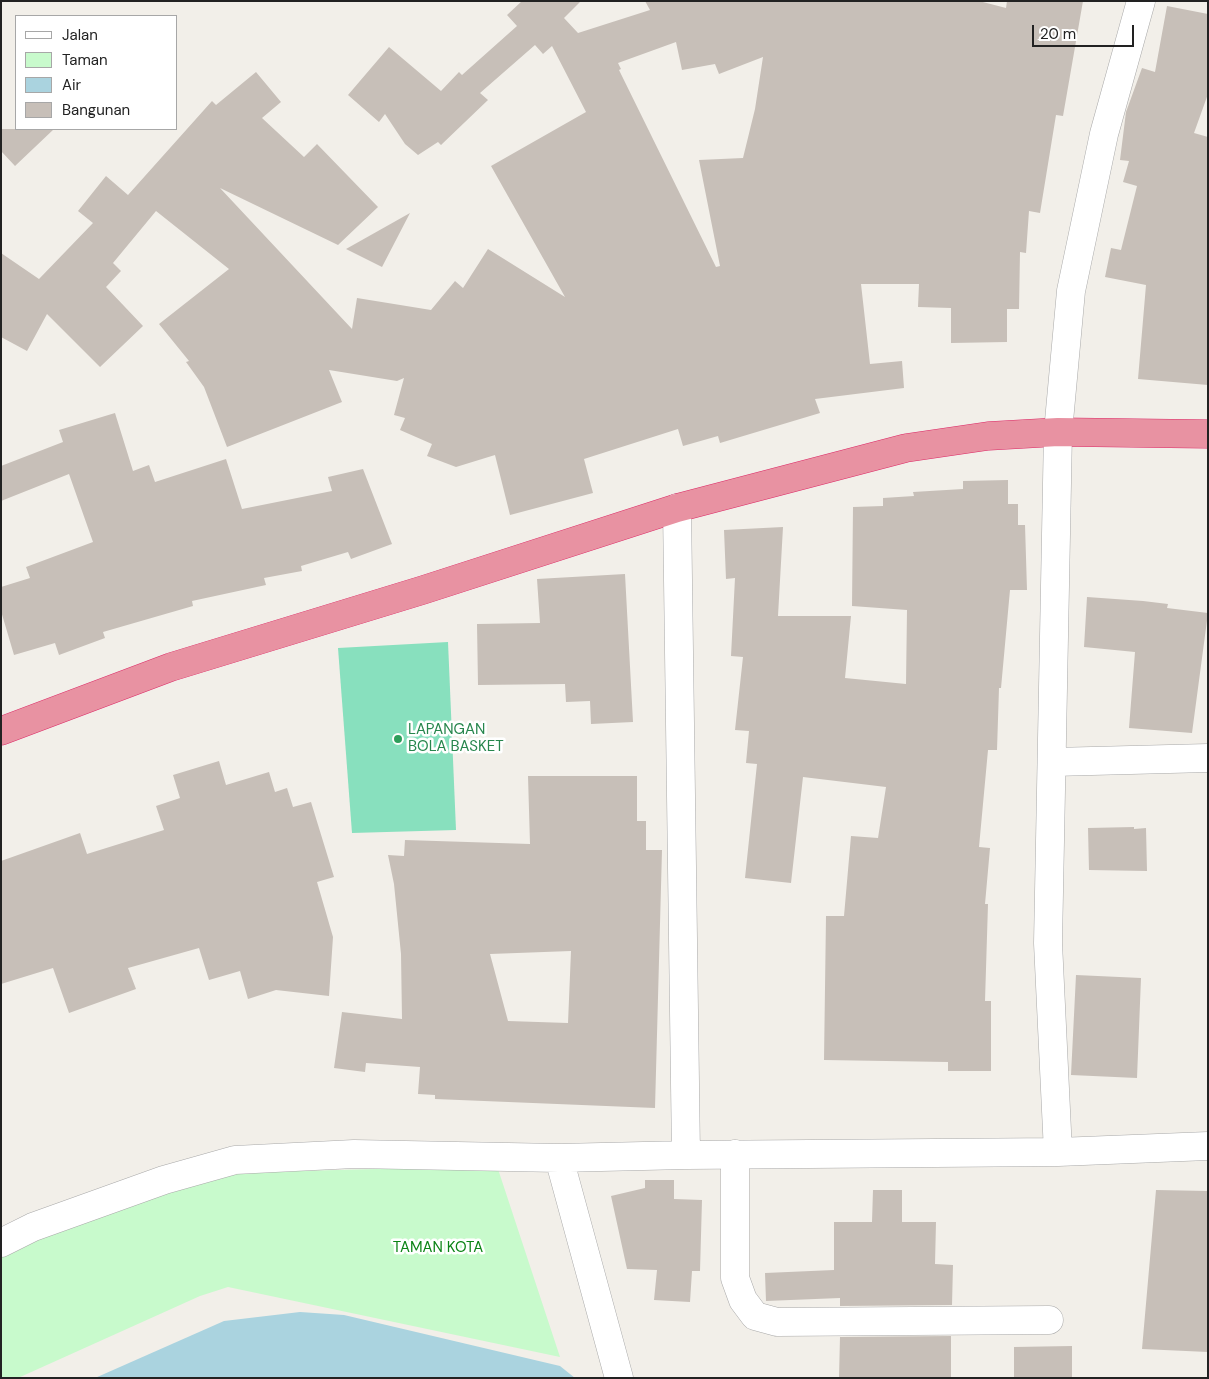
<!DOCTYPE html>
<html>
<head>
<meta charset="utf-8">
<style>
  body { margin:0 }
  #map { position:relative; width:1209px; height:1379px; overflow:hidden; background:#f2efe9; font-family:"DM Sans",sans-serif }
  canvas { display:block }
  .frame { position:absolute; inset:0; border:2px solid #222; pointer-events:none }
  .legend { position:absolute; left:15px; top:15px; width:162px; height:115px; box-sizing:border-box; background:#fff; border:1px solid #a7a7a7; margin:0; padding:6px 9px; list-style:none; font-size:15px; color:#222 }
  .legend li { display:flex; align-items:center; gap:10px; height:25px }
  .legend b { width:25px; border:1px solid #a7a7a7 }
  .scale { position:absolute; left:1032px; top:25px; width:102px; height:22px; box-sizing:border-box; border:2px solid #222; border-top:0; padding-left:6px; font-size:15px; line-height:18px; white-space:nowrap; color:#222; -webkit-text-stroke:4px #fff; paint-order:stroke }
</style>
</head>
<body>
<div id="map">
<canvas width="1209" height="1379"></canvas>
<div class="frame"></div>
<ul class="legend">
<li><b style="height:6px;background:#fff"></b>Jalan</li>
<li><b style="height:14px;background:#c8facc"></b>Taman</li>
<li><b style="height:14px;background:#aad3df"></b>Air</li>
<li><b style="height:14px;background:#c7bfb8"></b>Bangunan</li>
</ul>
<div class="scale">20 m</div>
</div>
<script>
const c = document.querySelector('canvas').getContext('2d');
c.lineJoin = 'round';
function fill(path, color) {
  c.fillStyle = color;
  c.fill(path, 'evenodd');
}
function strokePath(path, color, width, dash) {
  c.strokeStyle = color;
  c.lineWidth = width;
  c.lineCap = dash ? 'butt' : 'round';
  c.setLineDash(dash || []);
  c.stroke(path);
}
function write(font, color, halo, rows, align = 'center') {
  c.font = font + ' "DM Sans",sans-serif';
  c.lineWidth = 5;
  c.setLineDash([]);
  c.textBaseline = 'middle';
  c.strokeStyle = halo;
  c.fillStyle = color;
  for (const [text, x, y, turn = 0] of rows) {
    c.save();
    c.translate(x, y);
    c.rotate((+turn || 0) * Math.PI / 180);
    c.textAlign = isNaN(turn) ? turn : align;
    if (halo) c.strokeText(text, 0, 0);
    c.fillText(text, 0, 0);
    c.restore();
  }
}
fill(new Path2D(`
  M497,1166l63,191 -332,-70 -28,9 -182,82h-17v-125l216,-80z`), '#c8facc');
fill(new Path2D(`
  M448,642l8,188 -104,3 -14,-185z`), '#88e0be');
fill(new Path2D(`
  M300,1312l44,3 216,51 15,12h-480l129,-57z`), '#aad3df');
fill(new Path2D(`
  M522,1h59l-17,17 14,15 72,-23 -5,-9h334l27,7 1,-7h76l-20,115 -7,-1 -16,98 -11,-2 -3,42 -6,-1 -1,57h-12v33l-56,1v-35l-33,-1 1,-23h-58l9,80 32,-3 2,27 -89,11 5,14 -100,30 -2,-7 -35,10 -5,-17 -94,30 9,34 -83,22 -15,-60 -39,12 -29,-11 5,-12 -32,-14 5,-12 -11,-3 10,-37 -7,3 -68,-11 13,32 -115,45 -23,-60 -18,-25 3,-1 -30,-37 70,-55 -73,-58 -43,52 8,8 -15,16 37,39 -43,41 -53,-53 -20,37 -26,-14v-84l38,26 54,-56 -15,-12 28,-35 22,19 84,-94 4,4 40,-33 25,30 -19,16 42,39 13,-13 61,63 -40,38 -118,-57 132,141 5,-31 74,12 24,-29 8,7 25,-39 77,48 -74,-131 95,-54 -34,-66 -9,8 -8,-9 -55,48 8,7 -47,45 -3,-3 -20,13 -13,-11 -20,-30 -6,8 -31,-27 41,-48 52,44 18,-19 3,3 55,-49 -10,-11zM676,42l6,28 33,-6 4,10 44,-17 -8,52 -12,49 -44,2 21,106 -4,1 -97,-197 2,-1 -3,-6z
  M1167,6l41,8v80l-14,39 14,4v248l-70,-6 8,-94 -41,-8 6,-29 10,2 16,-64 -14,-4 6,-21 -9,-1 6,-48 16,-44 13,4z
  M1,129h53l-39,37 -14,-15z
  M410,213l-28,54 -36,-18z
  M115,413l18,58 16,-6 6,17 71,-23 16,50 90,-18 -4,-14 35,-8 29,75 -41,15 -3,-7 -47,14 1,5 -38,7 2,7 -74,16 1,5 -90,26 2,6 -46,17 -4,-12 -41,12 -13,-44v-24l29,-9 -4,-11 67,-25 -24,-68 -68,27v-35l62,-24 -4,-12z
  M1008,480v24h10v21h7l2,65h-17l-9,98h-2l-2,62h-9l-9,97 11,1 -5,56h3l-3,97h6v70h-43v-9l-124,-2 2,-144h18l7,-80 27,2 8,-51 -83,-10 -12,106 -46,-5 12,-114 -11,-1 3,-32 -14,-1 8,-73 -12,-1 4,-78 -9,1 -2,-49 59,-3 -5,89h73l-6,62 61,6 1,-74 -55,-4 1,-99 30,-1v-8l31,-2 -1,-4 50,-3v-8z
  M625,574l8,148 -42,2 -1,-23 -24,1 -1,-18 -87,1 -1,-61 63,-1 -3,-44z
  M1087,597l56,4 25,3 -1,4 41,5 -16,120 -63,-5 6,-76 -51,-5z
  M219,761l7,24 43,-13 6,20 12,-4 6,19 18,-5 23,75 -17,5 16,55 -4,59 -53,-6 -28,9 -8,-28 -31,9 -10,-32 -71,20 8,21 -67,24 -16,-45 -52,16v-123l79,-28 7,21 77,-24 -8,-24 24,-8 -7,-23z
  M528,776h109v45h9v29h16l-7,258 -220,-9v-4l-17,-1 2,-27 -54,-4 -1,9 -31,-4 8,-56 60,7 -1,-65 -7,-70 -6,-29 16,1 1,-16 125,4zM571,951l-3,72 -60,-2 -18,-67z
  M1134,827v2l12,-1 1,43 -58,-1 -1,-42z
  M1076,975l65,3 -4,100 -66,-3z
  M645,1180h29v19l28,1 -2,71h-8l-2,31 -36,-2 3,-30 -30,-1 -16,-73 34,-8z
  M873,1190h29v32h34l-1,42 18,1 -1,40 -112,1v-8l-74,3 -1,-28 69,-3v-48h38z
  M1156,1190l52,1v161l-66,-3z
  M951,1336v42h-112l1,-41z
  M1072,1346v32h-58v-31z`), '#c7bfb8');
const minor = new Path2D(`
  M677,508l9,647
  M1053,762l155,-4
  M1058,1152l-10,-209 10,-511 13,-141 33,-157 37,-133
  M735,1154v124l8,22 12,16 22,6 272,-2
  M559,1158l60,220
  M1,1243l32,-16 131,-47 71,-20 119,-6 205,4 127,-3 372,-3 150,-6`);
const highway = new Path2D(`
  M1,731l170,-64 252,-77 254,-82 229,-60 82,-12 70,-4 150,2`);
strokePath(minor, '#a9a9a9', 29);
strokePath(highway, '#dc2a67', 29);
strokePath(minor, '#fff', 28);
strokePath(highway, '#e892a2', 28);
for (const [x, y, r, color] of [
  [398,739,5,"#2e9e5b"]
]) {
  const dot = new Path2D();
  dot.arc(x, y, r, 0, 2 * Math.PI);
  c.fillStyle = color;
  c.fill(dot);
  strokePath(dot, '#fff', 2);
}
write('15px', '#27864d', '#fff', [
  ["LAPANGAN",408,730],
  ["BOLA BASKET",408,747]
], 'left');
write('15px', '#0c8416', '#fff', [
  ["TAMAN KOTA",438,1248]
]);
</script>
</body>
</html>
